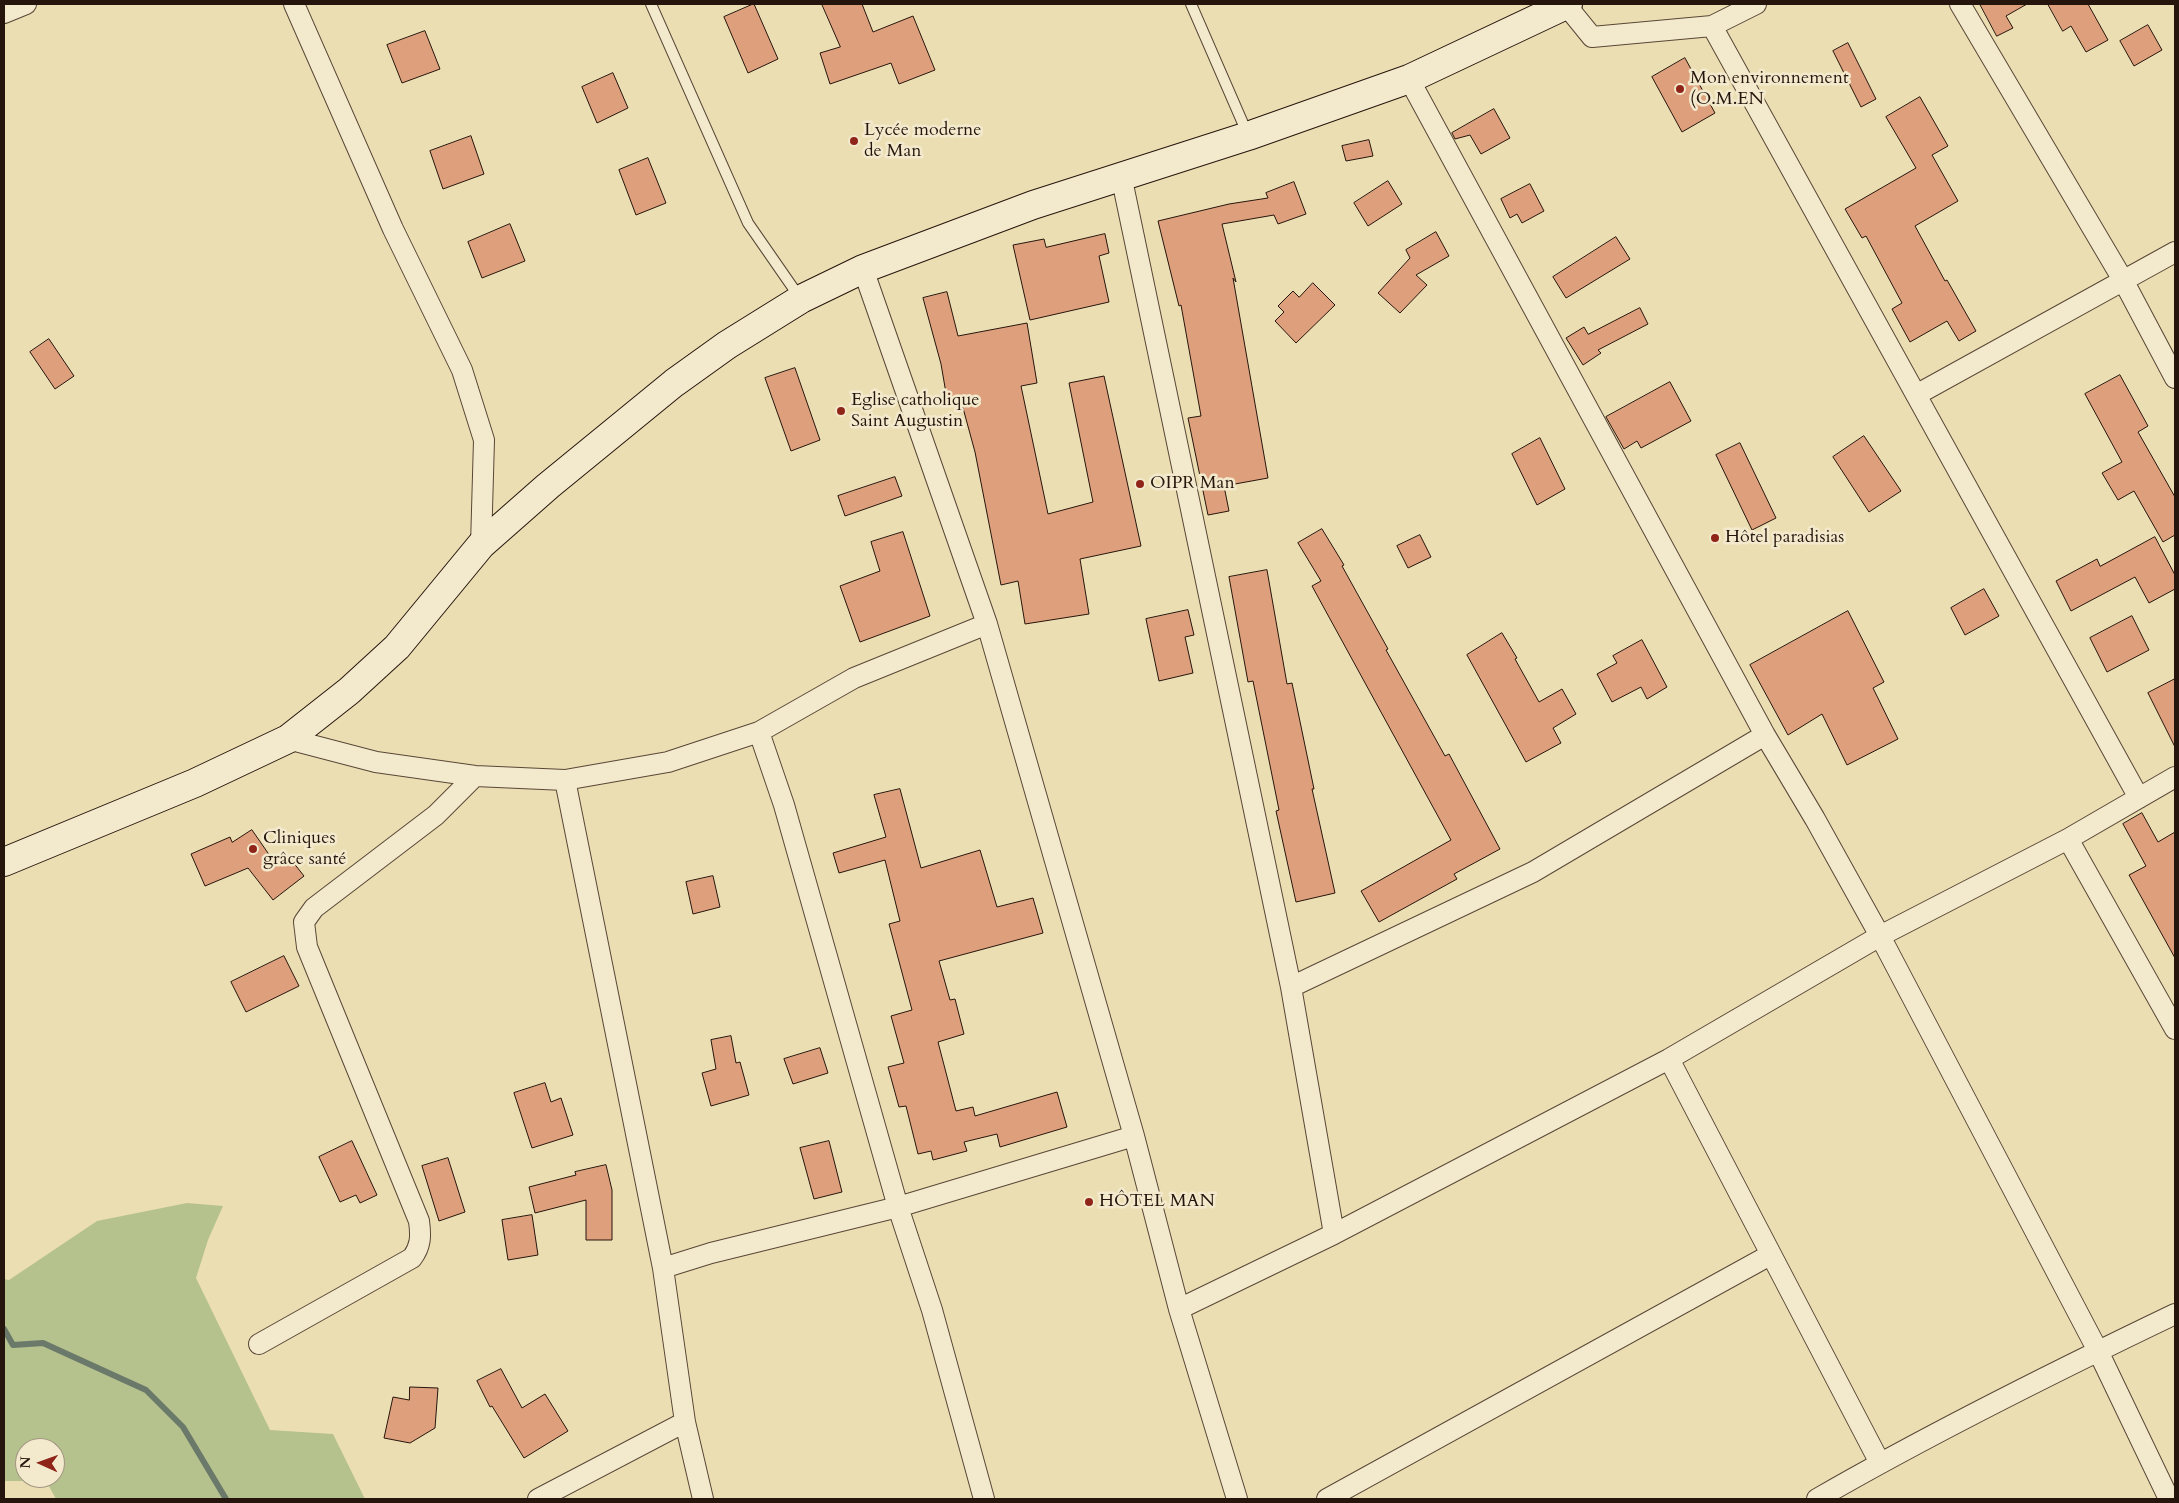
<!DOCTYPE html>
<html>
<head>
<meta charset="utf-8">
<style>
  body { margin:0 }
  #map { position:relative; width:2179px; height:1503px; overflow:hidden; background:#ecdeb3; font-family:Cardo,serif }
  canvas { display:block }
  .frame { position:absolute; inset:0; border:5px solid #26150c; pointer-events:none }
  .north { position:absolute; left:15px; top:1438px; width:50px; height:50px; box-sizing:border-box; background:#f3eace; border:1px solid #a19580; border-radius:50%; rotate:272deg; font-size:14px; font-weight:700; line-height:20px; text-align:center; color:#26150c }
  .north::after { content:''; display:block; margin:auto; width:18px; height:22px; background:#8f2418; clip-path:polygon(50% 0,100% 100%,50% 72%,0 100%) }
</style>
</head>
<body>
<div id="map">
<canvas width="2179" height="1503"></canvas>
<div class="frame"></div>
<div class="north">N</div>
</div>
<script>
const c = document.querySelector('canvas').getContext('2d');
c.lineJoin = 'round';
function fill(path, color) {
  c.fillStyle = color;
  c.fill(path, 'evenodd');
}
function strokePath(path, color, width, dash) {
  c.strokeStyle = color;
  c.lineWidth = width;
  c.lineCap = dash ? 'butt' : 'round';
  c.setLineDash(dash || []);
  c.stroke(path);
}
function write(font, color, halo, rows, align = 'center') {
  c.font = font + ' Cardo,serif';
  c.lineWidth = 5;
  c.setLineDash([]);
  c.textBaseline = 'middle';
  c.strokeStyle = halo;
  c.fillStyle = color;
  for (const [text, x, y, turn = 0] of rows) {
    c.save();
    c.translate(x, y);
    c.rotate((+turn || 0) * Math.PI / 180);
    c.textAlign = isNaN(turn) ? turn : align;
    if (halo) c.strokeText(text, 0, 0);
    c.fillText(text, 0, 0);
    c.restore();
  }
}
fill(new Path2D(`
  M187,1203l36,3 -15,34 -12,38 74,152 63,4 32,65h-309l-10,-18h-42v-202l5,1 88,-59zM25,1448h30v30h-30z`), '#b5c28e');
strokePath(new Path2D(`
  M4,1329l9,16 30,-2 103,47 37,37 43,72`), '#6b796b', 6);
const building = new Path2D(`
  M754,4l24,55 -30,14 -24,-56z
  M822,4h40l11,28 40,-16 22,54 -36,14 -8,-21 -61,21 -10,-31 20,-6z
  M1980,4h47l-21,12 7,12 -16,8z
  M2048,4h40l20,36 -22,12 -15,-26 -8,5z
  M2148,25l14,25 -28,16 -14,-25z
  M425,31l15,38 -38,14 -15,-38z
  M1848,43l28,56 -15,8 -28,-56z
  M1685,58l30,55 -33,19 -30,-55z
  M613,73l15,35 -31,15 -15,-36z
  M1920,97l28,49 -16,9 26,46 -43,25 30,55 2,-1 29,51 -17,10 -12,-20 -37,21 -18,-33 10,-6 -36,-67 -4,2 -17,-29 71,-41 -30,-51z
  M1494,109l16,29 -29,16 -11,-19 -15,4 -3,-6z
  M471,136l13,38 -41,15 -13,-38z
  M1369,140l4,16 -27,5 -4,-15z
  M648,158l18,45 -30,12 -17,-45z
  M1388,181l14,23 -34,22 -14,-23z
  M1294,182l12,32 -28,10 -4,-9 -52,9 14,58 -3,-4 35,200 -44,8 5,25 -21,4 -20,-97 13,-2 -20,-111 -2,1 -21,-85 71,-17 39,-6 -2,-5z
  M1530,184l14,27 -22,12 -5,-9 -7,4 -9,-19z
  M510,224l15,37 -43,17 -14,-36z
  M1436,232l13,24 -33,19 11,10 -27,28 -22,-20 32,-35 -4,-8z
  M1105,234l4,19 -10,3 10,46 -79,18 -17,-75 31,-6 2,8z
  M1616,237l14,22 -64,39 -13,-21z
  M1313,283l22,22 -39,38 -21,-22 9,-9 -6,-6 15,-15 6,6z
  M947,292l11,44 69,-13 10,60 -16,3 27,128 45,-12 -24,-119 35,-7 37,170 -61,13 9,55 -64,10 -7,-43 -17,4 -26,-133 -15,-55 -13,2 -6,-35 -18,-66z
  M1640,308l8,16 -50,26 3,3 -18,12 -17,-27 18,-11 4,7z
  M49,339l25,37 -19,13 -25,-37z
  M795,368l25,72 -29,11 -26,-73z
  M2120,375l28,51 -10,6 37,65v38l-12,7 -29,-51 -16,9 -16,-27 20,-11 -37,-68z
  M1670,382l21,39 -50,27 -4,-7 -13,8 -18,-32z
  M1864,436l37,55 -32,21 -36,-55z
  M1540,438l25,51 -28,16 -25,-51z
  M1740,443l36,75 -24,12 -36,-75z
  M895,477l7,19 -57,20 -7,-20z
  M1322,529l22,36 -2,1 46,83 -2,1 59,106 4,-2 51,95 -46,25 3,5 -78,43 -18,-31 90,-51 -139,-254 9,-5 -23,-38z
  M903,532l27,84 -70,26 -20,-56 40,-15 -9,-29z
  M1420,535l11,22 -23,11 -11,-22z
  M2155,537l20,38v14l-26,14 -14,-26 -64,34 -15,-30 41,-22 3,7z
  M1267,570l20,114 5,-1 22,106h-2l23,104 -39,9 -20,-91 3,-1 -26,-129 -5,1 -19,-105z
  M1984,589l15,27 -34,19 -14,-27z
  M1188,610l6,25 -9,2 8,36 -34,8 -13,-62z
  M1848,611l36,71 -11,6 25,51 -51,26 -25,-51 -34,21 -38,-70z
  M2132,616l17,34 -42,22 -17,-34z
  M1502,633l15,25 -2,1 24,43 23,-13 14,25 -23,14 8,15 -35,19 -59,-107z
  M1642,640l25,47 -20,12 -6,-12 -29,15 -15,-28 20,-11 -4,-7z
  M2175,679v68l-27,-54z
  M900,789l21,79 59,-18 17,57 36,-9 10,35 -104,28 11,39 5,-1 9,35 -26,8 18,69 17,-4 2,9 82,-24 10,35 -67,20 -3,-13 -33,8 3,9 -34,9 -2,-9 -13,3 -12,-48 -7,1 -11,-40 16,-4 -13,-47 21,-6 -23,-86 11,-3 -15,-61 -46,13 -6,-20 53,-16 -12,-42z
  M2142,813l16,29 17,-10v126l-46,-83 17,-9 -23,-42z
  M252,830l25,36 12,-9 15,19 -31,24 -25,-32 -43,18 -14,-32 39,-17 2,5z
  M713,876l7,31 -27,7 -7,-32z
  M284,956l15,30 -53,26 -15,-30z
  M731,1036l5,27 4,-1 9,33 -38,11 -9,-33 14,-4 -5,-29z
  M820,1048l8,25 -35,11 -9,-25z
  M545,1083l6,19 10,-4 12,37 -41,13 -18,-55z
  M352,1141l25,54 -17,8 -4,-8 -16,7 -21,-45z
  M829,1141l13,51 -28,7 -14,-51z
  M448,1158l17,54 -26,9 -17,-55z
  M606,1165l6,25v50h-26v-40l-51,13 -6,-26 47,-12 -1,-3z
  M532,1215l6,40 -30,5 -6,-40z
  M501,1369l21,39 23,-14 23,37 -44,27 -32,-52 -2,1 -13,-26z
  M410,1387l28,1 -3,40 -25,15 -26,-5 9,-41 16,3z`);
fill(building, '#dea07c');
strokePath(building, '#26150c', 1);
const lane = new Path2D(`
  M651,4l97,219 52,75
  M1191,4l57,131`);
const street = new Path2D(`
  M294,4l99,225 69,141 22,70 -3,105
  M1960,4l163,276 52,98
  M1566,5l26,32 120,-11 427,772
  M4,13l22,-9
  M1712,26l44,-22
  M1409,79l356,656 50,84 65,117 218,415 71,148
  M1121,175l170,812 43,247
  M863,269l124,355 147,512 45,173 58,190
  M1916,395l259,-143
  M759,732l25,73 114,402 34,103 52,189
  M288,739l88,23 99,14 90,4 103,-18 91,-30 95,-54 133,-54
  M565,780l98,488 22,154 18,77
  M2068,839l107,190
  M1291,987l242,-115 232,-137
  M1669,1059l211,404
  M663,1268l48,-15 187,-46 236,-71
  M1179,1309l155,-75 335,-175 211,-123 188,-97 107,-62
  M259,1344l153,-86c9,-12 9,-22 7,-37l-112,-274 -3,-25 10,-14 122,-93 39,-39
  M538,1499l147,-77
  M1327,1499l443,-244
  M1817,1499c116,-67 237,-127 358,-185`);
const secondary = new Path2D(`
  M4,862l191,-79 93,-44 61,-48 48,-44 84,-102 67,-59 126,-103 53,-38 74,-46 62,-30 170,-64 215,-69 161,-57 159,-75`);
strokePath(lane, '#584736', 12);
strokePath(street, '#584736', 22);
strokePath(secondary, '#26150c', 30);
strokePath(lane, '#f3eace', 10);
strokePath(street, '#f3eace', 20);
strokePath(secondary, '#f3eace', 28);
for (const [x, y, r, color] of [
  [1680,89,5,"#8f2418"],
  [854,141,5,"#8f2418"],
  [841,411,5,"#8f2418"],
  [1140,484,5,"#8f2418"],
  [1715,538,5,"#8f2418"],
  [253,849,5,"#8f2418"],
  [1089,1202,5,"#8f2418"]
]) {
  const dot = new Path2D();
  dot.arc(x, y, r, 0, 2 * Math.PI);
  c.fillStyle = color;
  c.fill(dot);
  strokePath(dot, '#f3eace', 2);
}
write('18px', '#26150c', '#f3eace', [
  ["Mon environnement",1690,79],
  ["(O.M.EN",1690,100],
  ["Lycée moderne",864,131],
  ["de Man",864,152],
  ["Eglise catholique",851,401],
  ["Saint Augustin",851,422],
  ["OIPR Man",1150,484],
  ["Hôtel paradisias",1725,538],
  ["Cliniques",263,839],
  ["grâce santé",263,860],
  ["HÔTEL MAN",1099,1202]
], 'left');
</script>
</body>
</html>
